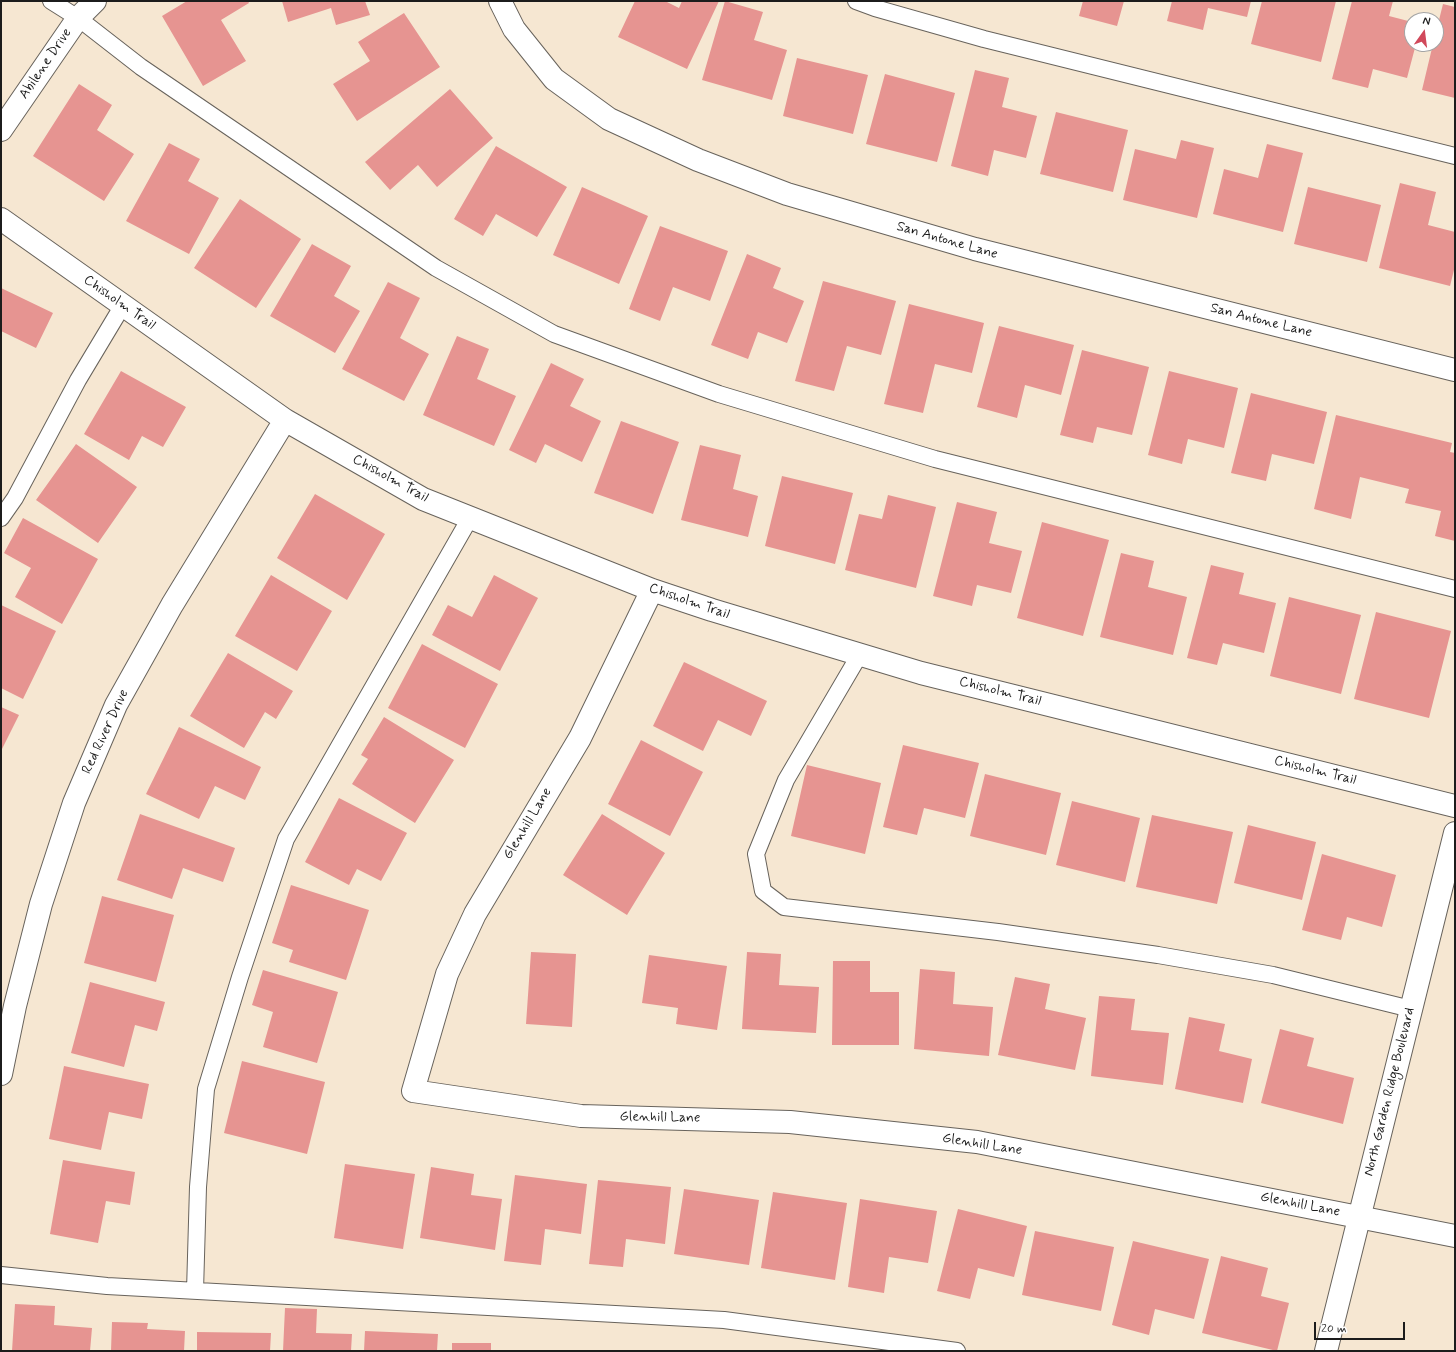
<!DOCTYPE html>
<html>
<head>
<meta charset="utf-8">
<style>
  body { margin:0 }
  #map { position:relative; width:1456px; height:1352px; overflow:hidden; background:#f6e7d2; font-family:Mynerve,sans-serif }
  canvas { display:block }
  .frame { position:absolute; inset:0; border:2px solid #1c1c1c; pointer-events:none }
  .north { position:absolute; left:1404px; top:12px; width:40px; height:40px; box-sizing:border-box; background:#fff; border:1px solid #a4a4a4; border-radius:50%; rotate:14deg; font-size:11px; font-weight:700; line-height:16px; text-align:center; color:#1c1c1c }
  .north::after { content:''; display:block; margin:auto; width:14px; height:18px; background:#d1495b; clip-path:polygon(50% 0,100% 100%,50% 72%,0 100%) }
  .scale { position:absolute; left:1314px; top:1322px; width:91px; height:18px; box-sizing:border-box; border:2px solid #1c1c1c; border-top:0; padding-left:5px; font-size:12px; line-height:14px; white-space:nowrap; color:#1c1c1c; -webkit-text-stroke:3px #fff; paint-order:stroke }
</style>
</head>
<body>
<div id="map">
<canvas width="1456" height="1352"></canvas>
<div class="frame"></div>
<div class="north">N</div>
<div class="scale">20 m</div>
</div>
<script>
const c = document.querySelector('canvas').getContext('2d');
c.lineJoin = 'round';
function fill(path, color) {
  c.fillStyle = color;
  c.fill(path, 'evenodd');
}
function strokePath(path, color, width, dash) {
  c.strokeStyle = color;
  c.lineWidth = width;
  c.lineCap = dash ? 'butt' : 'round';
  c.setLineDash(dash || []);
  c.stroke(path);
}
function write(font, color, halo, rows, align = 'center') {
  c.font = font + ' Mynerve,sans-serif';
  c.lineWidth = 4;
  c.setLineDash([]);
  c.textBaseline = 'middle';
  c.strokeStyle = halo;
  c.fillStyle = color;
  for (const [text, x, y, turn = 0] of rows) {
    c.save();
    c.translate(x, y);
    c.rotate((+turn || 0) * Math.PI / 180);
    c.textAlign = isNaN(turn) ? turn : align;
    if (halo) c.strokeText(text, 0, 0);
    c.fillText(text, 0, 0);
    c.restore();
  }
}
fill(new Path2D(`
  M187,1h61l1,2 -28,17 25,41 -43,25 -41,-70z
  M282,1h83l5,14 -34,10 -5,-17 -43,14z
  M635,1h30l14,7 3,-7h37l-32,68 -69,-32z
  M725,1l38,11 -9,28 33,10 -15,50 -70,-20z
  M1083,1h41l-7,25 -38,-10z
  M1172,1h79l-4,16 -39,-9 -5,22 -36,-9z
  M1262,1h74l-15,61 -70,-18z
  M1352,1h41l-4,15 23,6v22h4l-9,34 -34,-9 -5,19 -36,-9z
  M1443,4l12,3v91l-33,-8 11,-46h3v-12z
  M404,13l36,54 -83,54 -24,-37 37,-23 -12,-19z
  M797,58l71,17 -15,59 -70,-18z
  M975,70l34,8 -7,29 35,9 -11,42 -32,-8 -6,26 -37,-10z
  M885,74l70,19 -18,69 -71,-18z
  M79,84l33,21 -15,25 37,24 -30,47 -71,-45z
  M450,89l43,49 -56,49 -19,-22 -28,25 -25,-28z
  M1056,112l72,18 -15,62 -73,-18z
  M1181,140l33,8 -17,70 -74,-18 12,-51 41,10z
  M169,143l31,16 -12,22 31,17 -30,56 -63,-33z
  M1267,144l36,9 -20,79 -70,-18 11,-45 34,9z
  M496,146l71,41 -30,50 -41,-23 -13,22 -29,-17z
  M1400,183l36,9 -8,33 27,7v34l-5,20 -71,-18z
  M582,187l66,29 -29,68 -66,-29z
  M1308,187l73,18 -14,57 -73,-18z
  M240,199l61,40 -45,69 -62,-40z
  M660,226l68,25 -18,50 -37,-14 -13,34 -31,-12z
  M312,244l39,22 -17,30 26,15 -25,42 -65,-37z
  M747,254l34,14 -8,20 31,13 -17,42 -29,-11 -10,27 -37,-14z
  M823,281l73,20 -15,54 -34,-9 -13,45 -39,-10z
  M388,282l32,16 -20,40 29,16 -25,47 -62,-32z
  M1,288l52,25 -17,35 -35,-17z
  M909,304l75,19 -12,50 -37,-9 -12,49 -39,-9z
  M999,326l75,19 -13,50 -36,-10 -8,33 -40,-11z
  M457,336l32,13 -12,30 39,17 -22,50 -71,-31z
  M1082,350l67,17 -17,68 -35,-8 -4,16 -33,-8z
  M551,363l33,16 -14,27 31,15 -19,41 -37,-18 -9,19 -27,-13z
  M121,371l65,36 -23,40 -21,-11 -13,24 -45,-26z
  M1169,371l69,17 -14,60 -36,-9 -6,25 -34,-9z
  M1251,393l76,19 -13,52 -42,-10 -6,27 -35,-8z
  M1336,415l116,28 -2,9 5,1v88l-20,-5 6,-25 -36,-8 4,-14 -49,-12 -9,42 -37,-10z
  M621,421l58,21 -26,72 -59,-21z
  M76,444l61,43 -39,56 -62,-43z
  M700,445l41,10 -8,34 25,7 -10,41 -67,-17z
  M782,476l71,17 -18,71 -70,-18z
  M315,494l70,40 -38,66 -70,-42z
  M888,495l48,12 -20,81 -71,-18 14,-56 23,5z
  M957,502l40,10 -8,31 33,8 -11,42 -34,-8 -5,21 -39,-10z
  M23,518l75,41 -36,65 -47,-27 16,-29 -27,-15z
  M1042,522l67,18 -26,96 -66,-18z
  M1121,553l33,8 -6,26 39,10 -14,58 -73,-18z
  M1211,565l33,8 -5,21 37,9 -12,50 -41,-10 -6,22 -30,-7z
  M271,575l61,36 -35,60 -62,-35z
  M494,575l44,23 -38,73 -68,-36 16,-30 24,12z
  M1289,597l72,18 -20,79 -71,-18z
  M1,605l55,26 -33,68 -22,-11z
  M1376,612l75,19 -22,87 -75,-19z
  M422,644l76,40 -33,64 -77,-40z
  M228,653l65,38 -17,28 -11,-7 -21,36 -54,-32z
  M684,662l83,39 -16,35 -33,-16 -15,31 -50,-25z
  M1,707l18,8 -18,36z
  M384,717l70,43 -39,63 -63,-39 16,-25 -7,-4z
  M179,727l82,40 -16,33 -30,-14 -16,33 -53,-25z
  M641,740l62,32 -33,64 -62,-32z
  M903,745l76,18 -14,55 -41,-10 -7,27 -34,-8z
  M807,765l74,18 -16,71 -74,-18z
  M985,774l76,19 -15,62 -76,-19z
  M339,798l68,35 -26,48 -24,-12 -8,16 -44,-23z
  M1072,801l68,17 -15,64 -69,-17z
  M140,814l95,34 -12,34 -40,-14 -11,31 -55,-19z
  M602,814l63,39 -38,62 -64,-40z
  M1152,815l81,17 -16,72 -81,-17z
  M1248,825l68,17 -14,58 -68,-17z
  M1322,854l74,21 -14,52 -35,-10 -6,23 -39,-10z
  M291,885l78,25 -23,70 -57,-18 4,-12 -21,-7z
  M102,896l72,19 -18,67 -72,-19z
  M531,952l45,2 -4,73 -46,-3z
  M747,952l34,2 -2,31 40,2 -3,46 -74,-4z
  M649,955l78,11 -10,64 -41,-6 2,-16 -36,-5z
  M833,961h37v31h29v53h-67z
  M920,969l35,3 -2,32 40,3 -4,49 -75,-7z
  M263,970l75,22 -21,71 -54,-16 10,-35 -21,-7z
  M1015,977l35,7 -5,25 41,9 -11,52 -77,-15z
  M90,982l75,20 -8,29 -22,-6 -11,42 -53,-14z
  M1099,996l36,3 -4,31 38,3 -6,52 -72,-9z
  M1189,1017l36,7 -6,27 33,8 -9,44 -68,-14z
  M1280,1029l34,9 -7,28 47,12 -11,46 -82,-21z
  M242,1061l83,21 -18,72 -83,-21z
  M64,1066l85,18 -7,35 -33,-7 -8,38 -52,-11z
  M63,1160l72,12 -5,33 -24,-4 -8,42 -48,-9z
  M345,1164l70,10 -12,75 -69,-11z
  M431,1167l43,7 -3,21 31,4 -7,51 -75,-12z
  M515,1175l72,9 -6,50 -36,-5 -4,36 -37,-4z
  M598,1180l73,7 -6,57 -39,-5 -3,28 -34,-3z
  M684,1189l75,11 -10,65 -75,-11z
  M773,1192l74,11 -12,77 -74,-12z
  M860,1199l77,12 -9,52 -39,-6 -5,36 -36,-6z
  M958,1209l69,17 -13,51 -36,-9 -8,31 -33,-8z
  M1035,1231l79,16 -13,64 -79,-16z
  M1133,1241l76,18 -15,60 -39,-10 -6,26 -37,-10z
  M1221,1256l47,12 -7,28 28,7 -12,48 -75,-18z
  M15,1304l40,2 -1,19 38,3 -2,23h-78z
  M285,1308l32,1 -1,24 36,1 -1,17h-68z
  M112,1322l36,1 -1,6 38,2 -1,20h-73z
  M365,1331l73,3 -1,17h-73z
  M197,1332l74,1 -1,18h-73z
  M452,1343h39v8h-39z`), '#e69491');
const lane = new Path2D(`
  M51,1l27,17 63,49 295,201 118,66 165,60 216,65 520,130
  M856,1l19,7 109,31 471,117
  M1,518l14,-20 63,-118 45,-75
  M860,654l-74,126 -30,74 7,37 21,16 214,25 160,23 115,20 138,34
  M1,1275l106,11 617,34 233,31
  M195,1291l3,-104 8,-98 34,-112 46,-138 184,-321`);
const street = new Path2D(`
  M500,1l14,28 40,50 55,40 89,41 89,34 188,55 480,121
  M1,130l77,-112 17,-17
  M1,219l284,201 138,79 229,91 60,20 209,63 534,133
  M652,590l-72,148 -105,176 -28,60 -34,117 168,25 209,6 187,20 478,94
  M1,1074l14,-68 26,-102 33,-101 42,-98 56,-100 113,-185`);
const secondary = new Path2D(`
  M1326,1351l129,-518`);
strokePath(lane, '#68635c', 18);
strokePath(street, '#68635c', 24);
strokePath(secondary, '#68635c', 24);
strokePath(lane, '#fff', 16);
strokePath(street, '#fff', 22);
strokePath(secondary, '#fff', 22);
write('14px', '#1c1c1c', '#fff', [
  ["Abilene Drive",46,64,-56],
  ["San Antone Lane",947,241,16],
  ["Chisholm Trail",119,303,35],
  ["San Antone Lane",1261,321,14],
  ["Chisholm Trail",390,479,29],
  ["Chisholm Trail",689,602,19],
  ["Chisholm Trail",1000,692,14],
  ["Red River Drive",106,732,-65],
  ["Chisholm Trail",1315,771,14],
  ["Glenhill Lane",528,824,-59],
  ["North Garden Ridge Boulevard",1390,1092,-76],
  ["Glenhill Lane",660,1118,1],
  ["Glenhill Lane",982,1145,9],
  ["Glenhill Lane",1300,1205,11]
]);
</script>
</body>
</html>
